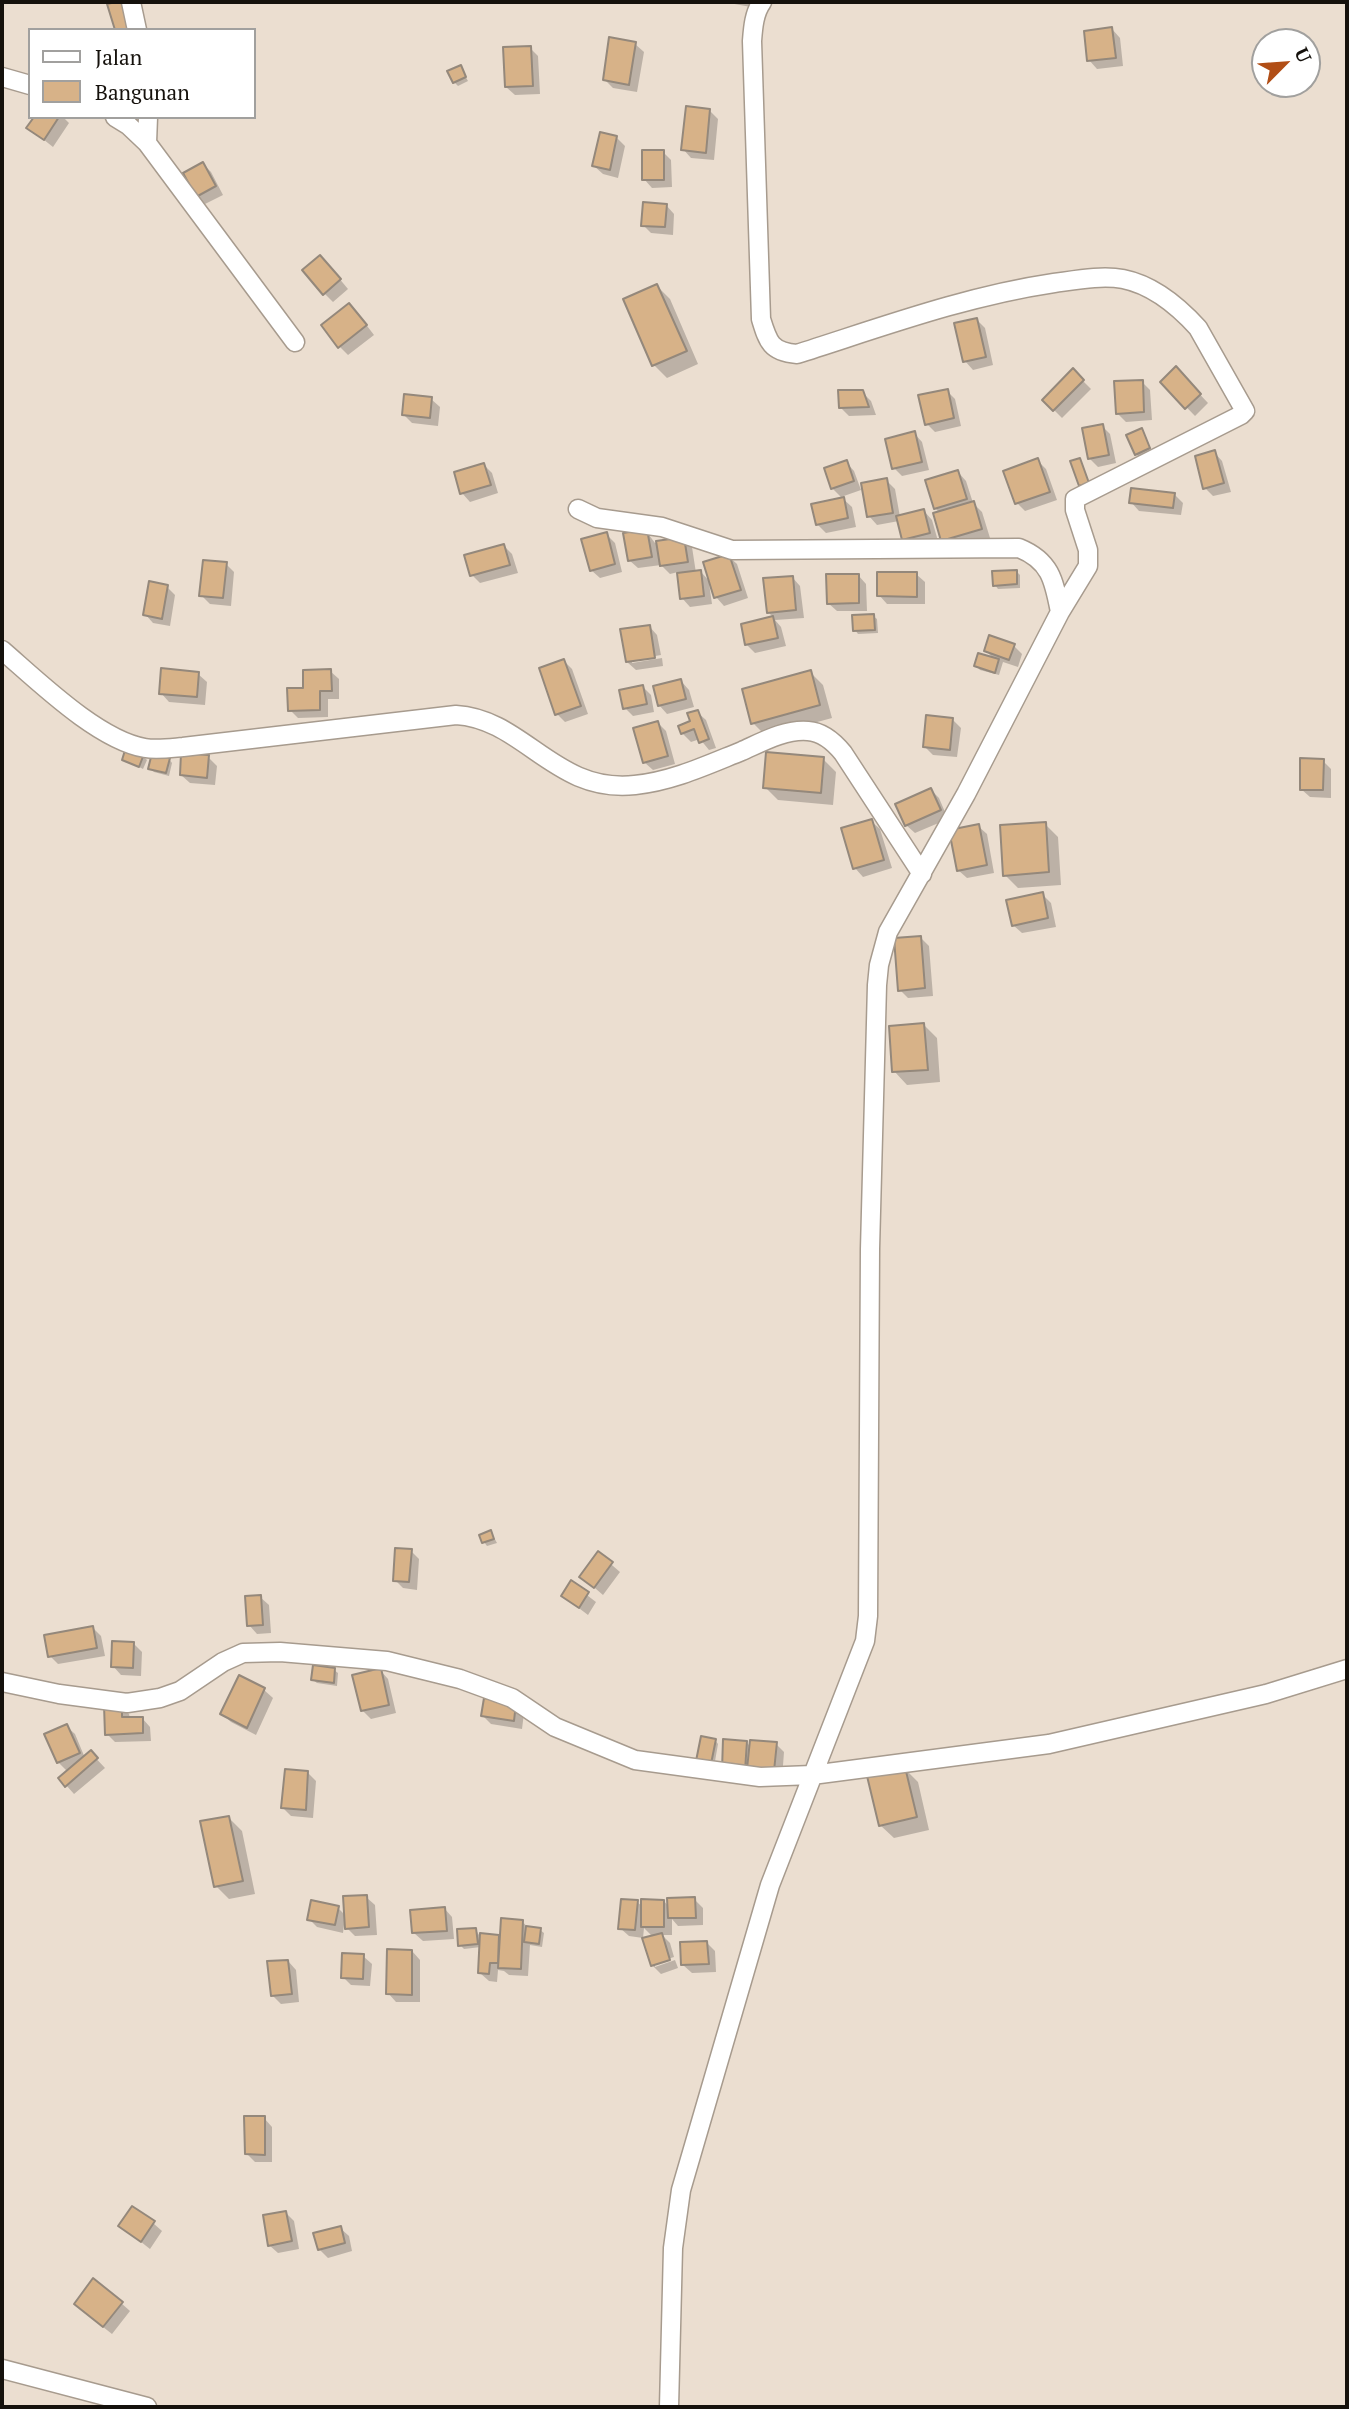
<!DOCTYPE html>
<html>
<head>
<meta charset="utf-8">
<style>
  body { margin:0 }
  #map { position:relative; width:1349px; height:2409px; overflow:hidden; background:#ebded0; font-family:"PT Serif",serif }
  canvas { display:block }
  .frame { position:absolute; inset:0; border:4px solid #15110c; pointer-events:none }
  .legend { position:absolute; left:28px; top:28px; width:228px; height:91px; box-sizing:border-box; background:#fff; border:2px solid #a1a09e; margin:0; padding:9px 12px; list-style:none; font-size:21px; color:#15110c }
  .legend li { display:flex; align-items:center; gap:14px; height:35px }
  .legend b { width:35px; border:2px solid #a1a09e }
  .north { position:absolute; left:1251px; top:28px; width:70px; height:70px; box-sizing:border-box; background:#fff; border:2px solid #a1a09e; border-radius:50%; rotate:65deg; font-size:19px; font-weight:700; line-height:28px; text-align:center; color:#15110c }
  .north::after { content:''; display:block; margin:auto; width:24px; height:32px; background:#b14e16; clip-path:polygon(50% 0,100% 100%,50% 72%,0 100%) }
</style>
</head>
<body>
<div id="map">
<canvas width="1349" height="2409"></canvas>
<div class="frame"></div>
<ul class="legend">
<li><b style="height:9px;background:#fff"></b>Jalan</li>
<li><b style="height:19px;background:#d7b288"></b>Bangunan</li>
</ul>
<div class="north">U</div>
</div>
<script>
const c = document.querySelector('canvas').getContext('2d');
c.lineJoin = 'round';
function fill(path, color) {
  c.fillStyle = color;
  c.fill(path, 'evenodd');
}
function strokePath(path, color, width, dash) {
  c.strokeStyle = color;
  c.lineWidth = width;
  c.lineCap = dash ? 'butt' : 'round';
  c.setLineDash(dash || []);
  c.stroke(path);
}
fill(new Path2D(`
  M728,2h23v5l-22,-4z
  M1112,29l8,9 3,28 -26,3 -8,-9z
  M635,44l9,8 -7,40 -24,-4 -9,-9z
  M530,48l8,8 2,38 -25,1 -9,-8z
  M460,67l8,14 -10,5 -4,-4z
  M709,110l9,9 -4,41 -23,-2 -8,-9z
  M36,117h27l6,6 -16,24 -24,-19z
  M616,137l9,9 -7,32 -15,-4 -9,-8z
  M663,152l8,8 1,27 -20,1 -8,-9z
  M203,164l8,8 12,23 -18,9 -8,-8z
  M666,205l8,9 -1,21 -22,-2 -8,-8z
  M328,265l20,24 -15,13 -9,-9z
  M657,286l13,13 28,65 -31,14 -13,-13 -29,-65z
  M358,314l16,21 -26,20 -8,-8z
  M977,320l8,8 8,37 -20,5 -8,-9z
  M1176,369l32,34 -13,13 -33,-34z
  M1073,371l18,18 -29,29 -18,-18z
  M1142,382l8,8 2,30 -26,2 -9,-9z
  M947,391l8,8 6,27 -26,6 -8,-8z
  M862,392l9,9 5,14 -27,1 -9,-9z
  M431,399l9,8 -2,19 -26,-3 -8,-8z
  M1102,426l8,8 6,29 -18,4 -8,-8 -6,-30z
  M1141,431l12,21 -13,6 -4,-4z
  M914,433l8,9 7,28 -27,6 -8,-8z
  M1214,452l8,9 9,31 -18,4 -8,-8z
  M1037,460l9,9 11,31 -32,11 -8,-8z
  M846,462l8,9 7,19 -20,7 11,10 4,20 -30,6 -9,-9 26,-25 -11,-11z
  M484,465l8,8 6,20 -28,9 -8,-9z
  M958,472l8,9 7,22 9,9 8,26 -39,11 -9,-9 -2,-27 -5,-5z
  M886,480l9,9 5,28 24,-6 8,9 6,21 -26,6 -8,-8 -5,-18 -22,4 -8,-9z
  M1174,494l9,9 -2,12 -42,-4 -8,-9z
  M646,531l9,12 28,-5 9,9 4,26 5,-1 10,11h-2l3,21 -22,3 -8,-9 -4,-26 -8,2 -9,-9 -23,3 -9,-8z
  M606,534l9,9 7,29 -22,6 -9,-8z
  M504,546l8,8 6,19 -38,10 -8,-8z
  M728,556l9,8 11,34 -24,8 -8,-9z
  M226,564l8,8 -3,34 -21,-2 -9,-9z
  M1016,571l4,4v13l-22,1 -3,-4z
  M916,574l9,8v22h-38l-8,-9z
  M858,575l8,9 1,27h-30l-9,-8z
  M792,577l8,9 4,32 -29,2 6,7 5,19 -31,7 -8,-8 -4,-20 31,-7 -6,-6z
  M167,587l8,8 -5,31 -17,-3 -8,-9z
  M873,616l4,3 1,14 -20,1 -3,-4z
  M649,626l8,9 4,20 -29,5v3l30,-5 1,8 -27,4 -9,-8z
  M1014,646l8,8 -4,13 -15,-5 -4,13 -19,-5 -4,-4 19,-6 -9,-9z
  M564,661l8,8 16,45 -23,8 -8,-8z
  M330,671l9,8v20h-11v18l-30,1 -8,-8 15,-21z
  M810,672l13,13 9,33 -66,18 -13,-13z
  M198,674l9,8 -2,23 -36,-3 -8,-9z
  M681,681l8,9 5,17 -27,7 -8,-9z
  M643,687l8,8 3,17 -21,4 -8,-8z
  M697,712l9,8 10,28 -7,2 -9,-11 -9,3 -8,-8 -2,-7 12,-5z
  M952,719l9,9 -4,29 -24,-2 -9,-9z
  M658,723l8,8 9,33 -22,6 -9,-8z
  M143,756l4,4 -4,9 -19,-10z
  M208,757l9,9 -2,19 -25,-2 -9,-8z
  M169,759l3,4 -3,13 -15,-4 -4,-4z
  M823,759l13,13 -3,33 -55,-5 -13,-13z
  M1323,761l8,8v29l-21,-1 -9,-8z
  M931,790l8,8 9,21 -33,14 -9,-8z
  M871,821l9,8 12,39 -29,9 -8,-9 -12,-39z
  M1045,824l13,13 3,48 -43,3 -13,-13z
  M978,826l9,8 7,39 -27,5 -9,-8z
  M1042,894l9,9 5,24 -34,6 -9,-8z
  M920,937l9,9 4,50 -25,2 -8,-8z
  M924,1025l13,13 3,44 -33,3 -13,-14z
  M491,1532l6,11 -10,3 -3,-4z
  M411,1551l8,8 -2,31 -14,-2 -8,-8z
  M598,1553l22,19 -17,23 -22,-19z
  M571,1583l25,19 -8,13 -25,-19z
  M260,1597l9,8 2,28 -14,1 -8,-9z
  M93,1628l8,8 4,20 -47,8 -8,-8z
  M134,1644l8,8 -1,24 -20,-1 -8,-9z
  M334,1670l4,3 -1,13 -20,-3 -4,-3z
  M380,1670l8,9 8,34 -25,6 -9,-9z
  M240,1678l24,12 9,8 -17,37 -25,-13 -9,-8z
  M486,1700l38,13 -2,16 -31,-5 -8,-8z
  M121,1706l8,8 1,5 12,-1 8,9 1,14 -36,1 -8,-8z
  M66,1726l9,8 10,24 6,-5 14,15 -31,26 -8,-9 2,-13 -10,-10z
  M715,1740l3,4 -4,23 -12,-2z
  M746,1742l5,5 25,-3 8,8 -2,27 -50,-1z
  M905,1769l13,13 11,48 -35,8 -14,-13z
  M308,1773l8,8 -3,37 -22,-2 -8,-8z
  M229,1818l13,13 13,63 -26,5 -13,-13z
  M366,1897l9,8 2,30 -22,1 -11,-11 -1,8 -26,-6 -8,-8 29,-11 8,8z
  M694,1899l9,9v17l-25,1 -6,-7v16h-10l8,8 4,14 -19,6v4l20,-7 3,8 -17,6 -9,-9 1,-28 -9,-9 -1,10 -14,-2 -9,-8 17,-26 6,5 21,-6 5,6z
  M444,1908l8,9 2,22 -31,2 -9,-8z
  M522,1921l7,8 11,1 4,3 -2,14 -12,-2 -2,31 -19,-1 -5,-4 -6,-1 -1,12 -8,-1 -9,-8 1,-26 -17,2 -4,-4 16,-15 3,5 23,2z
  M707,1943l8,8 1,21 -24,1 -9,-8z
  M412,1951l8,9v42h-24l-8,-9z
  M363,1956l9,8 -2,22 -19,-1 -8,-8z
  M288,1961l8,9 3,32 -18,2 -9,-9z
  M264,2118l8,9v35h-17l-8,-8z
  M286,2213l8,8 5,28 -21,4 -9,-8z
  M153,2223l9,8 -12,18 -29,-23z
  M340,2228l9,8 3,15 -24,7 -9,-9z
  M121,2303l9,8 -18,23 -28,-22z`), '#0003');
const building = new Path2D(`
  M116,2h9l8,28h-18l-8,-26z
  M1112,27l4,31 -29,3 -3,-30z
  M609,37l27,5 -7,43 -26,-5z
  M531,46l2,40 -28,1 -2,-40z
  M461,65l5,12 -13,6 -6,-12z
  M686,106l24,3 -4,44 -25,-3z
  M34,117h25l-15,23 -18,-12z
  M600,132l17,4 -7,34 -18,-4z
  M642,150h22v30h-22z
  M203,162l13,24 -20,11 -13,-24z
  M643,202l24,2 -2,23 -24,-1z
  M320,255l21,24 -18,16 -21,-25z
  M657,284l30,67 -35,15 -29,-67z
  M349,303l18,22 -29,23 -17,-23z
  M977,318l9,39 -23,5 -9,-39z
  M1176,366l25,28 -16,15 -25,-27z
  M1073,368l11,12 -31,31 -11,-11z
  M1143,380l1,32 -28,2 -2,-33z
  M948,389l6,29 -29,7 -7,-30z
  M838,390h25l6,17 -30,1z
  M404,394l28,3 -2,21 -28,-3z
  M1103,424l6,31 -21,4 -6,-31z
  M1142,428l8,20 -15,7 -9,-20z
  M915,431l7,31 -30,7 -7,-30z
  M1215,450l9,33 -21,6 -8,-33z
  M1038,458l12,34 -35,12 -12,-33z
  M1080,458l9,25 -10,3 -9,-25z
  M847,460l7,21 -23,8 -7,-21z
  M484,463l7,22 -31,9 -6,-22z
  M958,470l9,29 -33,10 -9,-29z
  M887,478l6,35 -26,4 -6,-34z
  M1131,488l44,5 -2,15 -44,-5z
  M844,497l4,21 -32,7 -5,-21z
  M974,501l8,28 -41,12 -8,-28z
  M924,509l6,24 -28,7 -6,-24z
  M647,529l5,28 -24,4 -5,-28z
  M607,532l8,32 -25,7 -9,-32z
  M684,537l4,25 -28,4 -4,-25z
  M504,544l6,21 -40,11 -6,-21z
  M729,554l12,36 -27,8 -11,-36z
  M203,560l24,2 -4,36 -24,-2z
  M701,570l3,26 -24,3 -3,-26z
  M1017,570v14l-24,2 -1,-15z
  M877,572h40v25l-40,-1z
  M826,574h33v29l-32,1z
  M793,576l3,34 -29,3 -4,-35z
  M149,581l19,4 -6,34 -19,-4z
  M874,614l1,16 -22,1 -1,-16z
  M773,616l5,22 -33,7 -4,-21z
  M650,625l5,33 -29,4 -6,-33z
  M989,635l26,9 -6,16 -25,-9z
  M978,653l21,6 -4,14 -21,-7z
  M564,659l17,47 -26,9 -16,-47z
  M161,668l38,4 -2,25 -38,-3z
  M331,669l1,22h-12v19l-32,1 -1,-23h16v-18z
  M811,670l9,35 -69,19 -9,-35z
  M681,679l5,20 -28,7 -5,-20z
  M643,685l4,19 -24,5 -4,-19z
  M698,710l11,29 -10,4 -5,-14 -13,5 -3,-8 12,-5 -3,-8z
  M926,715l27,3 -3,32 -27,-3z
  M658,721l10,35 -25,7 -10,-35z
  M126,747l18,7 -5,13 -17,-7z
  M766,752l58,5 -3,36 -58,-5z
  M152,753l18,5 -4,15 -18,-4z
  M181,753l28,2 -2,23 -27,-3z
  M1300,758l24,1 -1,31h-23z
  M931,788l10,22 -36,16 -10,-22z
  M872,819l12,41 -31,9 -12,-41z
  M1046,822l3,50 -46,4 -3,-51z
  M979,824l8,41 -30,6 -8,-41z
  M1043,892l5,26 -36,8 -6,-26z
  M921,936l4,52 -27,3 -4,-53z
  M924,1023l4,47 -36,2 -3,-46z
  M491,1530l3,9 -12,4 -3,-8z
  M395,1548l17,1 -3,33 -16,-1z
  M598,1551l15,11 -19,26 -15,-11z
  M571,1580l18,12 -10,16 -18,-12z
  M261,1595l2,30 -16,1 -2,-30z
  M93,1626l4,22 -49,9 -4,-22z
  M112,1641l22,1 -1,26 -22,-1z
  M313,1665l22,3 -1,15 -23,-3z
  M381,1668l8,37 -28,6 -9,-36z
  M239,1675l26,13 -18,40 -27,-14z
  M484,1698l32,5 -2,18 -33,-5z
  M122,1704v13h21v16l-38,2 -1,-30z
  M67,1724l13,29 -23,10 -13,-29z
  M701,1736l15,3 -5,25 -15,-3z
  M723,1739l24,2 -2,30 -23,-1z
  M750,1740l27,2 -3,29 -27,-2z
  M91,1750l7,8 -33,29 -7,-9z
  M905,1767l12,50 -38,9 -12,-50z
  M285,1769l23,2 -2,39 -25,-2z
  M229,1816l14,65 -29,6 -14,-66z
  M367,1895l2,32 -24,2 -2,-33z
  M695,1897l1,21h-28l-1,-20z
  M621,1899l17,1 -3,30 -17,-1z
  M641,1899l23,1v27h-23z
  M311,1900l28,6 -4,19 -28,-5z
  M445,1907l2,24 -35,2 -2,-23z
  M501,1918l22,2 -2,49 -23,-1z
  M526,1926l15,2 -2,16 -15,-2z
  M476,1928l2,16 -20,2 -1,-17z
  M480,1933l19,2 -1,28h-8l-1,11 -11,-1z
  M662,1933l8,27 -19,6 -9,-28z
  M707,1941l2,23 -28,1 -1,-23z
  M387,1949l25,1v45l-26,-1z
  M342,1953l22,1 -1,25 -22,-1z
  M288,1960l4,34 -21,2 -4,-35z
  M244,2116h21v39l-20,-1z
  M132,2206l23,15 -14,21 -23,-16z
  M286,2211l6,30 -24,5 -5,-31z
  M341,2226l4,17 -27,7 -5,-17z
  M93,2278l30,24 -20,25 -29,-23z`);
fill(building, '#d7b288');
strokePath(building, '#94887b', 2);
const street = new Path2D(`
  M131,2l6,28
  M2,77l28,8
  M115,117l13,8 19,18 148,199
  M147,143l1,-26
  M578,509l19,9 65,9 70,23 287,-2c32,13 35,33 41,64
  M2,650c36,31 96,90 143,98 12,2 26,0 38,-1l273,-32c68,4 99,79 179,70 38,-4 72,-20 107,-34 20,-9 43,-22 66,-20 15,1 26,11 35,22l79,121
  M2,1682l57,12 68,9 33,-5 20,-7 43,-29 20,-9 37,-1 107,9 73,18 52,19 43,29 80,33 125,17 52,-2 237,-31 217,-50 81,-25
  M2,2369l145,38
  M669,2407l4,-159 8,-58 89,-305 95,-244 3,-25 2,-367 7,-264 2,-20 9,-33 78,-138 94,-182 28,-46v-16l-13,-40v-11l166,-84 4,-4 -47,-83c-19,-21 -45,-43 -75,-49 -21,-4 -47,1 -69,4 -88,13 -172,44 -257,71 -26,-2 -29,-12 -36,-35l-9,-278c1,-13 2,-28 10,-39`);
strokePath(street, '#a79b8e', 21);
strokePath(street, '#fff', 18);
</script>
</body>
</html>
